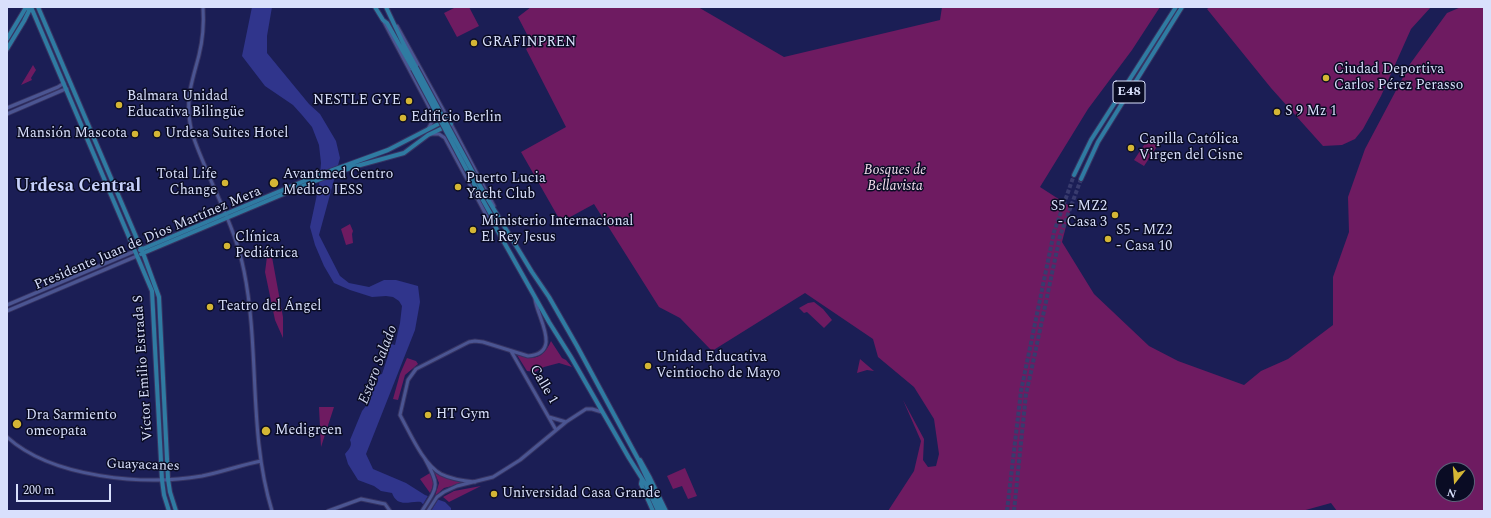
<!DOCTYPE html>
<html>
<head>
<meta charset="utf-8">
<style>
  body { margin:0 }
  #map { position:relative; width:1491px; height:518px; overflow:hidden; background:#1b1e55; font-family:Spectral,serif }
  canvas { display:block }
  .frame { position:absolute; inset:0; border:8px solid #d9e0fc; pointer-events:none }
  .north { position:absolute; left:1435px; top:462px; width:40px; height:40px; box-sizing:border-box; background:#0a0c24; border:1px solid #5d617a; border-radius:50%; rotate:197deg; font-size:11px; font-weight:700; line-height:16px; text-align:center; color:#d9e0fc }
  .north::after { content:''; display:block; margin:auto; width:14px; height:18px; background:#d4b635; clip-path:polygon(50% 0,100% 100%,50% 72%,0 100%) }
  .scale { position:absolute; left:16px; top:484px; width:95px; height:18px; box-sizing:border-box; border:2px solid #d9e0fc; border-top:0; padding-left:5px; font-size:12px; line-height:14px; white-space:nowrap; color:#d9e0fc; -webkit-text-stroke:3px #0a0c24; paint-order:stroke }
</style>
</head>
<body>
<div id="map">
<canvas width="1491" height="518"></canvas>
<div class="frame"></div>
<div class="north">N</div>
<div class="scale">200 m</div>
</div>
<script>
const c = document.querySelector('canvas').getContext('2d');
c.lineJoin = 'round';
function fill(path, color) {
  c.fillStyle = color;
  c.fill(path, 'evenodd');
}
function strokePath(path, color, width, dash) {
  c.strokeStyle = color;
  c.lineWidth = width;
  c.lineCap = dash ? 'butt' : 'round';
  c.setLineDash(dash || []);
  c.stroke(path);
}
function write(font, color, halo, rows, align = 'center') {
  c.font = font + ' Spectral,serif';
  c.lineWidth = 3;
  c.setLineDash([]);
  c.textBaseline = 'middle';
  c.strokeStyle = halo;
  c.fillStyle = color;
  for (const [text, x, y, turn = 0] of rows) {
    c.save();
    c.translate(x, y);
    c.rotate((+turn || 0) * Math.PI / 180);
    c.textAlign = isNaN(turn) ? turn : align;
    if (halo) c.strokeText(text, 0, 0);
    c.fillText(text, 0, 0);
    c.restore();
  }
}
fill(new Path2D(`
  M456,7h13l10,19 -22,11 -13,-24z
  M531,7h167l86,50 156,-37 2,-13h218l-28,43 -44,59 -48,78 31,20 -9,35 32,52 55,52 29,15 66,24 17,-14 27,-12 45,-34v-48l16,-45 -1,-35 17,-48 45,-85 37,-51 14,-6h23v504h-147l-6,-8 -29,8h-414l26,-40 7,-30 -18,-41 21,39 -1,21 5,7 8,-1 3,-12 -5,-35 -20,-32 -36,-30 -5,-18 -68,-46 -93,58 -32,-33 -21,-11 -65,-103 -33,18 -40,-70 45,-25 -40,-78 6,-5 -14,-27zM1443,470h24v24h-24z
  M1210,7h221l-20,22 -30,67 -18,33 -8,10 -13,6 -19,1 -52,-58 -64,-79z
  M33,65l3,5 -5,8 1,2 -11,5z
  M1150,136l10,6 -16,24 -10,-6z
  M350,224l3,7 -1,3 1,9 -7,2 -5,-16z
  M268,249l4,8 11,60v21l-8,-18 -10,-48z
  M814,302l9,7 9,11 -8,8 -17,-16 -3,1 -5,-5 9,-5z
  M551,341l11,17 4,2 6,7 -13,-4 -15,4 -9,5 -8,-1 -10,-16c18,5 26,4 34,-14z
  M407,358l9,3 2,3 -13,11 -7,25 -5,-1 7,-25z
  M860,359l14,12 -7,-1 -10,3z
  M319,407h15l-13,40z
  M685,468l12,28 -9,3 -6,-13 -9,3 -6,-13z
  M434,471l8,5 22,7 -20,5 -9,8 4,-13z
  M430,473c4,7 4,12 0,20l-10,-14z
  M481,486l-32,16 -6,-5 11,-6z`), '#6e1b61');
fill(new Path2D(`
  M252,7h20l-5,29v17l42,51 11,10 16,27 4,17 -21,77 21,41 9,7 20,4 15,-7h12l22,6 2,16 -5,28 -49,124 7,15 33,14 19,12 20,7 6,6v3h-22l-8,-9c-10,-2 -23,7 -29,-9l-11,-2 -7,-5 -16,-6 -10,-16 -3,-10c3,-4 8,-8 5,-14l12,-29 7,-9 4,-13 5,-7v-7l4,-1 7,-21 -2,-1 4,-5v-3l4,1 5,-22 2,-17 -3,-5 -6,-4 -7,-1 -14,1 -22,-7 -16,-7 -10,-17 -9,-21 -5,-18 9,-42 2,-22 -2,-18 -7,-18 -10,-12 -9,-10 -28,-19 -23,-30z`), '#30358c');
fill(new Path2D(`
  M429,494l10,4 -8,13h-5l-4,-5z`), '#1b1e55');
strokePath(new Path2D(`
  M1007,511l14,-120 33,-159 20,-57
  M1014,511l12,-117 5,-22 29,-136 21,-57`), '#383b6e', 4, [4, 2]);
const minor = new Path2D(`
  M203,7c1,16 0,32 -4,48 -5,20 -12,38 -10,59 1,20 10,37 17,55 14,33 31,66 38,102 16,79 4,162 28,240
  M383,20l51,96 5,1
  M397,26l54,98 43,82
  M7,108l51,-21 6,-4
  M7,114l56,-24 4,-1
  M428,129l4,-7v-8
  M432,134h7l6,4 45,84 5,4
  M7,305l128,-54
  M7,311l130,-55
  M511,351l45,79
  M549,417l17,5
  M7,437c45,41 138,49 195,39 20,-4 39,-11 59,-15
  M475,482c-11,-1 -24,-3 -34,-8 -18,-10 -31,-41 -41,-59l8,-35 8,-11 53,-27 6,-1 8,1 45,14c35,-3 9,-39 7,-57
  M328,511l33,-12 24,5 5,7
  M422,511c16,-25 18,-25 3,-52
  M428,511l9,-14 7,-5 13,-6 36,-9 27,-17 46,-38 20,-13h6l10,3`);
const major = new Path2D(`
  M31,7l121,284 10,189 2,15 5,16
  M38,7l105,246 16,44 9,182 2,13 6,19
  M375,7l8,13 4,3 26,46
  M386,7l17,36 13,24
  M7,39l18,-30 3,-2
  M7,49l17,-28 7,-14
  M1074,175l17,-35 85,-133
  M1081,179l17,-37 84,-135
  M484,193l48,79 17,25 28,49 61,113 24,52
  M480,195l14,25 2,8 53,94 22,35 58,101 17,27 12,26
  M140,250l171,-72 77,-28 60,-31
  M141,254l171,-72 41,-15 51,-14 24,-18 23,-11
  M640,460l10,18 16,33
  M642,479l-1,5 12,27`);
strokePath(minor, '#363463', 5);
strokePath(major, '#363463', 6);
strokePath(minor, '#4b5592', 3);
strokePath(major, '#2f7ba2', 4);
const majorBridge = new Path2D(`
  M416,67l68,126
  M413,69l67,126`);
strokePath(majorBridge, '#363463', 6, []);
strokePath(majorBridge, '#2f7ba2', 4);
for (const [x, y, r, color] of [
  [474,43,4,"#d4b635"],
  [1326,78,4,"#d4b635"],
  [409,101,4,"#d4b635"],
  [119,105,4,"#d4b635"],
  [1277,112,4,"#d4b635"],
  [403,118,4,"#d4b635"],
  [135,134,4,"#d4b635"],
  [157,134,4,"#d4b635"],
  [1131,148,4,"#d4b635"],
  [225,183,4,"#d4b635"],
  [274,183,5,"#d4b635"],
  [458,187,4,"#d4b635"],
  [1115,215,4,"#d4b635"],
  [473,230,4,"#d4b635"],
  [1108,239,4,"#d4b635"],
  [227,246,4,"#d4b635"],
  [210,307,4,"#d4b635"],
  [648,366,4,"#d4b635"],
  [428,415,4,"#d4b635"],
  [17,424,5,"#d4b635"],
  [266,431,5,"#d4b635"],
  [494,494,4,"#d4b635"]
]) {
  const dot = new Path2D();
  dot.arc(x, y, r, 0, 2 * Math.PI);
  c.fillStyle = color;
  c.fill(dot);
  strokePath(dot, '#0a0c24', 1.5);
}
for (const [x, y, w] of [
  [1129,92,32]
]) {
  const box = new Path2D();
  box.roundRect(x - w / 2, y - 11, w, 22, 3);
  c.fillStyle = '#0a0c24';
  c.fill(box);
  strokePath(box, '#d9e0fc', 1);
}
write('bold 13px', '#d9e0fc', null, [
  ["E48",1129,92]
]);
write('14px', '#d9e0fc', '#0a0c24', [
  ["GRAFINPREN",482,43],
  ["Ciudad Deportiva",1334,70],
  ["Carlos Pérez Perasso",1334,86],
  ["Balmara Unidad",127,97],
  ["Educativa Bilingüe",127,113],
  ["NESTLE GYE",401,101,"right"],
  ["S 9 Mz 1",1285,112],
  ["Edificio Berlin",411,118],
  ["Mansión Mascota",127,134,"right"],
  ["Urdesa Suites Hotel",165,134],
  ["Capilla Católica",1139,140],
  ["Virgen del Cisne",1139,156],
  ["Total Life",217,175,"right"],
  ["Change",217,191,"right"],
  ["Avantmed Centro",283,175],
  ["Medico IESS",283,191],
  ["Puerto Lucia",466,179],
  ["Yacht Club",466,195],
  ["S5 - MZ2",1107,207,"right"],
  ["- Casa 3",1107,223,"right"],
  ["Ministerio Internacional",481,222],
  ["El Rey Jesus",481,238],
  ["S5 - MZ2",1116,231],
  ["- Casa 10",1116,247],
  ["Clínica",235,238],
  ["Pediátrica",235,254],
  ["Teatro del Ángel",218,307],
  ["Unidad Educativa",656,358],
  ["Veintiocho de Mayo",656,374],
  ["HT Gym",436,415],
  ["Dra Sarmiento",26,416],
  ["omeopata",26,432],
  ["Medigreen",275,431],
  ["Universidad Casa Grande",502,494]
], 'left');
write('italic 14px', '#f1daeb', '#0a0c24', [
  ["Bosques de",895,171],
  ["Bellavista",895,187]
]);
write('14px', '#d9e0fc', '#0a0c24', [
  ["Presidente Juan de Dios Martínez Mera",148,239,-23],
  ["Víctor Emilio Estrada S",144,368,-94],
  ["Calle 1",543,385,60],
  ["Guayacanes",143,466,2]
]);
write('italic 15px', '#cfd5ee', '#0a0c24', [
  ["Estero Salado",379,365,-69]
]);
write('bold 18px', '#c6d0fa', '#0a0c24', [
  ["Urdesa Central",78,187]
]);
</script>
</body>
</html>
